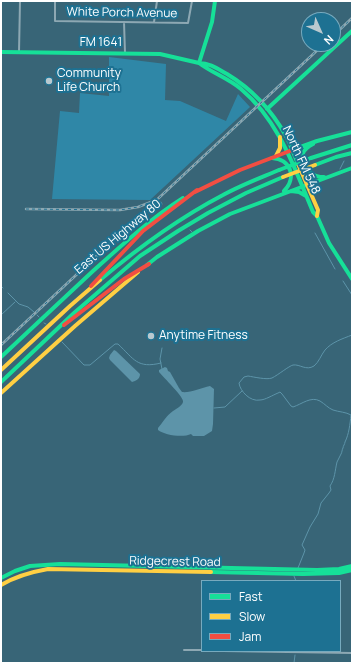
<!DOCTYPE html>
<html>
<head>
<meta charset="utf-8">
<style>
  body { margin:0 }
  #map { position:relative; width:353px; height:664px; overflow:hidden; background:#386577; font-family:Manrope,sans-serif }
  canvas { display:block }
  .frame { position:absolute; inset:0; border:2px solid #fff; pointer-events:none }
  .legend { position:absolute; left:201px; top:580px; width:140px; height:72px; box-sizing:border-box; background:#1d7192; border:1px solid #77aabe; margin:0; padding:5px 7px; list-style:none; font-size:12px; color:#fff }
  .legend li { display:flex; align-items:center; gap:8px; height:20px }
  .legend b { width:20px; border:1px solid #77aabe }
  .north { position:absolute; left:301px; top:12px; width:40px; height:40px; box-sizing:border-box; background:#1d7192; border:1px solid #77aabe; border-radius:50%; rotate:135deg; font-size:11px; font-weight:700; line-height:16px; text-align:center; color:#fff }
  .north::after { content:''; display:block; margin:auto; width:14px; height:18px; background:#b9c9cf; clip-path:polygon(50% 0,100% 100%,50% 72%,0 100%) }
</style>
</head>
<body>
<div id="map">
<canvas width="353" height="664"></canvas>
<div class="frame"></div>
<ul class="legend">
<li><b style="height:5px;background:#16e098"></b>Fast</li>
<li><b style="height:5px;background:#ffcf43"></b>Slow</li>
<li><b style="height:5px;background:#f24e42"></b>Jam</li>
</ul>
<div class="north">N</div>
</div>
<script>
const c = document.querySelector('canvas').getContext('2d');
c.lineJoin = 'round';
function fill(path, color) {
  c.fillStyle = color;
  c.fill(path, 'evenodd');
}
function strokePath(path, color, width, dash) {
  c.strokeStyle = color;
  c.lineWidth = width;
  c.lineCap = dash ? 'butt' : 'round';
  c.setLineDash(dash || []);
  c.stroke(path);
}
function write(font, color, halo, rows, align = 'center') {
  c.font = font + ' Manrope,sans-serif';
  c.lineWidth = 4;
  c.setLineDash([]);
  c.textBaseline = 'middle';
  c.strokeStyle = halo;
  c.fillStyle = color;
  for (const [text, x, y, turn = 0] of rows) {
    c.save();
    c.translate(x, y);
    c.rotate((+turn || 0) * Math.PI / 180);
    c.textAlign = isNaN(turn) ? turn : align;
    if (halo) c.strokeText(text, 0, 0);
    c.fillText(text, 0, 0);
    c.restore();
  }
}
fill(new Path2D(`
  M109,57l57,7 -1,36 15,1 46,20 12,-27 12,13 -100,93 -98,-1 8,-88 19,2 1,-20 29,3z`), '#2f87a7');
fill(new Path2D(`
  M114,350l2,1 24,23c0,5 -4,7 -8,8l-22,-22 -1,-2 1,-3z
  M165,367l2,1 1,3 2,1 9,16 3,4c8,1 19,-4 28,-6l4,3 -1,35 -1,7 -8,5h-11l-2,-2c-8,4 -27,1 -33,-4v-2c5,-6 9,-13 15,-17 3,-2 9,-5 10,-9 2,-4 -20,-25 -24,-30v-2z`), '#5d94a9');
strokePath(new Path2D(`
  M340,169l4,-8
  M161,202l1,2
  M190,230l2,2
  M315,233l20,36
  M343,281l9,14
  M1,286l2,2
  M8,293l11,11 9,3 6,5
  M1,315l14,-13
  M37,315l2,2
  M44,323l2,1
  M62,342l22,23h6l25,-21h3c16,15 19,25 43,19
  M162,348l-2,11 2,10
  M214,408l11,-1 17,-16
  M298,568l6,-15 1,-3 -3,-5 8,-18 8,-13 3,-11 8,-10 2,-3 -1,-4c5,-7 5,-16 7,-24 1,-3 3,-5 4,-8 1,-1 1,-5 2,-6 0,-2 2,-4 2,-6 4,-8 5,-18 6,-27 -5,-3 -12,-3 -18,-5 -5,-2 -8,-6 -13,-9 -9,-5 -18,3 -27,6l-2,-1 -9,-12 -2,-2 -2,1c-5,2 -13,7 -18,7 -10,2 -20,-9 -21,-17l5,-6 4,-1c6,1 19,4 24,2 6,-3 17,-12 21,-13 7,-1 13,6 21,1 5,-4 7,-11 11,-16 7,-8 17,-11 27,-15
  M294,576l2,5
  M294,663l1,-8`), '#5d94a9', 1);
strokePath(new Path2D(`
  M55,1v20l133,2 4,-22
  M124,22l1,31
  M154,22l3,-21
  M19,52l1,-51
  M184,650h18
  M223,651l129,2`), '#8da8b3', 2);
strokePath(new Path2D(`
  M1,52l159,2 39,9c11,0 19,6 28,11 25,15 45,37 59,62 5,9 8,19 12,28
  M199,63c13,10 29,15 42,26 38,32 53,78 72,123l4,4 12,27 23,36
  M199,63l13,-41 3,-21
  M267,109l85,-78
  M313,144c-4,2 -8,5 -10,9 -1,3 0,7 1,10 3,10 10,14 20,14
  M295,149l22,-8 35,-9
  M272,158c19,1 25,20 12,33
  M311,158l41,-13
  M315,165l21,-8 16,-4
  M291,191l8,1 7,4
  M147,265l10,-8 41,-26 32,-17 122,-46
  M100,280c38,-32 79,-62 123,-85 18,-10 37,-17 56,-25
  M1,357c31,-29 61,-57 92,-86 29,-26 57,-52 90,-73
  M1,382l73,-69 66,-57 38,-25 30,-18 38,-20 37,-16
  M211,572l92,2 36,-1 13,-3
  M1,578l14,-7 15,-5 30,-2 257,6 22,-1 13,-3`), '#16e098', 4);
strokePath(new Path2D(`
  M276,156l4,-8v-11
  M298,164l20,46 -1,6
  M1,370l69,-64 30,-26
  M1,393l74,-67 63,-54
  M1,585c15,-9 30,-13 47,-16l163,3`), '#ffcf43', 4);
strokePath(new Path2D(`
  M195,192l45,-22 55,-21
  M91,286l52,-55 54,-41
  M64,325l60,-46 25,-15`), '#f24e42', 4);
const rail = new Path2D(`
  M333,36l19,-18
  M26,209l94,1 18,-3 13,-5
  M1,345l323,-301`);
strokePath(rail, '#8da8b2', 2.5);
strokePath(rail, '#1d7192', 1, [3]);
strokePath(new Path2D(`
  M279,170l32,-12`), '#16e098', 4);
strokePath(new Path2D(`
  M283,177l32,-12`), '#ffcf43', 4);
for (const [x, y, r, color] of [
  [49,81,4,"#b9c9cf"],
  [151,336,4,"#b9c9cf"]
]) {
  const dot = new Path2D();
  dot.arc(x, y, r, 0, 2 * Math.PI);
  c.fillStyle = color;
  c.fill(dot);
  strokePath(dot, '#1d7192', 1.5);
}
write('12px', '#fff', '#1d7192', [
  ["White Porch Avenue",122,13,1],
  ["FM 1641",101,43],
  ["North FM 548",301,160,65],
  ["East US Highway 80",118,237,-40],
  ["Ridgecrest Road",175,562,1]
]);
write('12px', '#fff', '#1d7192', [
  ["Community",57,74],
  ["Life Church",57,88],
  ["Anytime Fitness",159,336]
], 'left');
</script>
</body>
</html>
